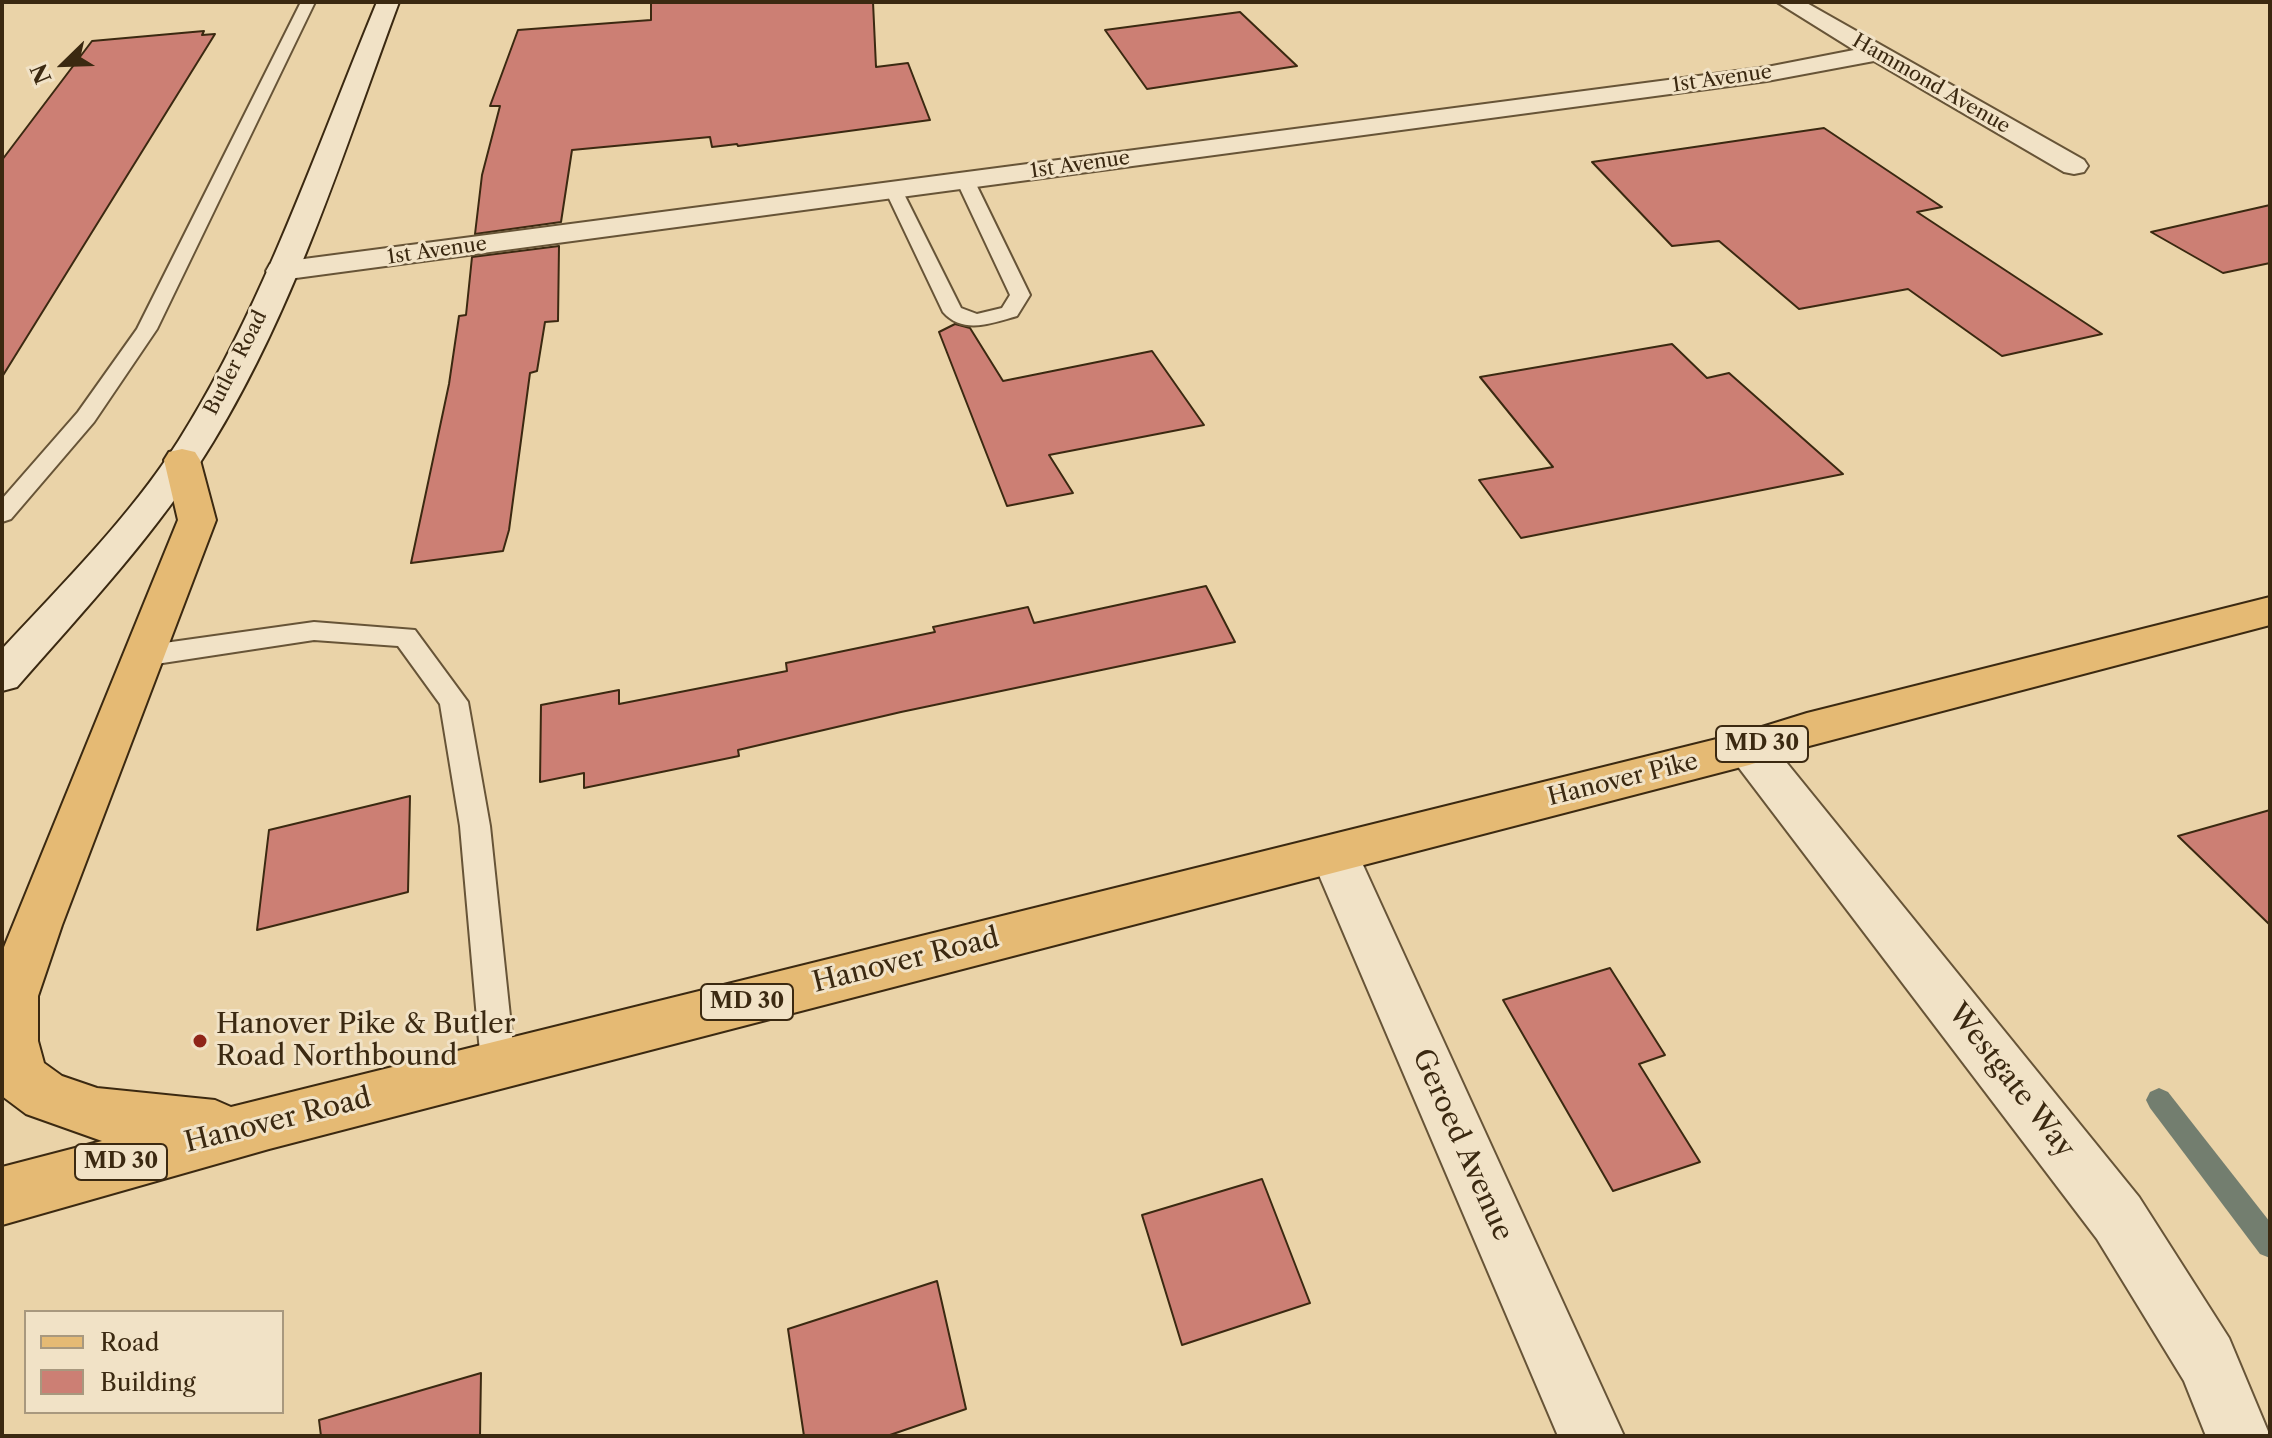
<!DOCTYPE html>
<html>
<head>
<meta charset="utf-8">
<style>
  body { margin:0 }
  #map { position:relative; width:2272px; height:1438px; overflow:hidden; background:#ead3a8; font-family:"Libre Caslon Text",serif }
  canvas { display:block }
  .frame { position:absolute; inset:0; border:4px solid #3b2911; pointer-events:none }
  .legend { position:absolute; left:24px; top:1310px; width:260px; height:104px; box-sizing:border-box; background:#f1e2c6; border:2px solid #a8987e; margin:0; padding:10px 14px; list-style:none; font-size:24px; color:#3b2911 }
  .legend li { display:flex; align-items:center; gap:16px; height:40px }
  .legend b { width:40px; border:2px solid #a8987e }
  .north { position:absolute; left:24px; top:24px; width:80px; height:80px; -webkit-text-stroke:6px #f1e2c6; paint-order:stroke; rotate:247deg; font-size:22px; font-weight:700; line-height:32px; text-align:center; color:#3b2911 }
  .north::after { content:''; display:block; margin:auto; width:28px; height:36px; background:#3b2911; clip-path:polygon(50% 0,100% 100%,50% 72%,0 100%) }
</style>
</head>
<body>
<div id="map">
<canvas width="2272" height="1438"></canvas>
<div class="frame"></div>
<ul class="legend">
<li><b style="height:10px;background:#e5ba74"></b>Road</li>
<li><b style="height:22px;background:#cc7f74"></b>Building</li>
</ul>
<div class="north">N</div>
</div>
<script>
const ctx = document.querySelector('canvas').getContext('2d');
ctx.lineJoin = 'round';
function fillPath(path, color) {
  ctx.fillStyle = color;
  ctx.fill(path, 'evenodd');
}
function trace(path, color, width, dash) {
  ctx.strokeStyle = color;
  ctx.lineWidth = width;
  ctx.lineCap = dash ? 'butt' : 'round';
  ctx.setLineDash(dash || []);
  ctx.stroke(path);
}
function drawText(font, color, halo, rows, align = 'center') {
  ctx.font = font + ' "Libre Caslon Text",serif';
  ctx.lineWidth = 6;
  ctx.setLineDash([]);
  ctx.textBaseline = 'middle';
  ctx.strokeStyle = halo;
  ctx.fillStyle = color;
  for (const [text, x, y, turn = 0] of rows) {
    ctx.save();
    ctx.translate(x, y);
    ctx.rotate((+turn || 0) * Math.PI / 180);
    ctx.textAlign = isNaN(turn) ? turn : align;
    if (halo) ctx.strokeText(text, 0, 0);
    ctx.fillText(text, 0, 0);
    ctx.restore();
  }
}
const stream = new Path2D(`
  M2159,1088l9,4 102,130v36l-10,-4 -110,-146 -4,-8 4,-8z`);
const building = new Path2D(`
  M651,2h222l3,65 32,-4 22,57 -192,26 -1,-2 -25,3 -2,-10 -138,13 -11,72 -86,12 7,-59 18,-69h-10l28,-76 133,-10z
  M1240,12l57,54 -150,23 -42,-59z
  M204,31l-2,4 13,-1 -213,343v-217l90,-119z
  M1824,128l118,79 -25,5 185,122 -100,22 -94,-67 -109,20 -80,-68 -47,5 -80,-84z
  M2270,205v58l-47,10 -72,-41z
  M559,246l-1,75 -13,1 -8,49 -7,2 -21,157 -6,21 -92,12 38,-179 10,-68 7,-1 6,-58z
  M955,324l15,4 33,53 149,-30 52,74 -155,30 24,38 -66,13 -68,-174z
  M1672,344l35,34 22,-5 114,101 -322,64 -42,-58 74,-13 -73,-90z
  M1206,586l29,56 -334,70 -163,38 1,6 -155,32v-15l-44,9 1,-77 78,-15v14l168,-33 -1,-8 149,-31 -2,-5 95,-20 6,16z
  M410,796l-2,96 -151,38 12,-100z
  M2270,810v115l-92,-89z
  M1610,968l55,87 -26,9 61,98 -87,29 -110,-191z
  M1262,1179l48,124 -128,42 -40,-130z
  M937,1281l29,128 -79,27h-83l-16,-107z
  M481,1373l-1,63h-159l-2,-16z`);
const service = new Path2D(`
  M301,2h14l-158,327 -63,93 -83,97 -9,3v-23l76,-87 59,-83z
  M965,175l9,5 56,115 -13,21c-25,7 -54,19 -74,-4l-58,-122 9,-5 6,1 61,122 16,6 25,-6 8,-13 -54,-115z
  M314,622l101,8 53,72 22,124 25,238 -5,11 -12,5 -12,-5 -5,-11 -21,-238 -20,-122 -42,-58 -84,-6 -171,26 -9,-3 -4,-7 4,-7 9,-3z`);
const minor = new Path2D(`
  M1777,2h28l279,158 4,6 -4,6 -10,2 -10,-2 -190,-111 -107,20 -1486,199 -11,-2 -4,-7 4,-7 11,-2 1486,-195 87,-17z
  M1749,731l16,5 374,461 90,141 41,98h-64l-22,-55 -87,-142 -364,-479 -6,-12 6,-12z
  M1334,835l17,5 7,14 266,582h-66l-248,-582 7,-14z`);
const secondary = new Path2D(`
  M377,2h22c-55,148 -103,304 -186,440 -54,89 -127,166 -196,245l-15,4v-42c62,-67 128,-132 177,-209 85,-135 137,-291 198,-438z`);
const primary = new Path2D(`
  M182,449l13,3 5,8 16,60 -154,405 -24,71v45l6,22 18,13 35,12 118,12 16,7 1518,-376 58,-18 463,-116v28l-461,121 -60,19 -1480,384 -267,76v-58l100,-26 -76,-27 -24,-18v-144l176,-432 -14,-60 5,-8z`);
const markers = [
  [200,1041,8,"#8f2418"]
];
const farStreetnames = [
  ["1st Avenue",1722,79,-8],
  ["Hammond Avenue",1931,84,30],
  ["1st Avenue",1080,165,-8],
  ["1st Avenue",437,251,-8],
  ["Butler Road",236,363,-63]
];
const shields = [
  [1762,744,92],
  [747,1002,92],
  [121,1162,92]
];
const shieldNames = [
  ["MD 30",1762,744],
  ["MD 30",747,1002],
  ["MD 30",121,1162]
];
const streetNames = [
  ["Hanover Pike",1623,780,-14]
];
const nearStreetnames = [
  ["Hanover Road",906,961,-14],
  ["Westgate Way",2011,1081,52],
  ["Hanover Road",278,1121,-14],
  ["Geroed Avenue",1462,1145,66]
];
const nearPoinames = [
  ["Hanover Pike & Butler",216,1025],
  ["Road Northbound",216,1057]
];
fillPath(stream, '#737e6f');
fillPath(building, '#cc7f74');
trace(building, '#3b2911', 2);
trace(service, '#675437', 4);
trace(minor, '#675437', 4);
trace(secondary, '#3b2911', 4);
trace(primary, '#3b2911', 4);
fillPath(service, '#f1e2c6');
fillPath(minor, '#f1e2c6');
fillPath(secondary, '#f1e2c6');
fillPath(primary, '#e5ba74');
for (const [x, y, r, color] of markers) {
  const dot = new Path2D();
  dot.arc(x, y, r, 0, 2 * Math.PI);
  ctx.fillStyle = color;
  ctx.fill(dot);
  trace(dot, '#f1e2c6', 3);
}
drawText('20px', '#3b2911', '#f1e2c6', farStreetnames);
for (const [x, y, w] of shields) {
  const box = new Path2D();
  box.roundRect(x - w / 2, y - 18, w, 36, 6);
  ctx.fillStyle = '#f1e2c6';
  ctx.fill(box);
  trace(box, '#3b2911', 2);
}
drawText('bold 22px', '#3b2911', null, shieldNames);
drawText('24px', '#3b2911', '#f1e2c6', streetNames);
drawText('28px', '#3b2911', '#f1e2c6', nearStreetnames);
drawText('28px', '#3b2911', '#f1e2c6', nearPoinames, 'left');
</script>
</body>
</html>
